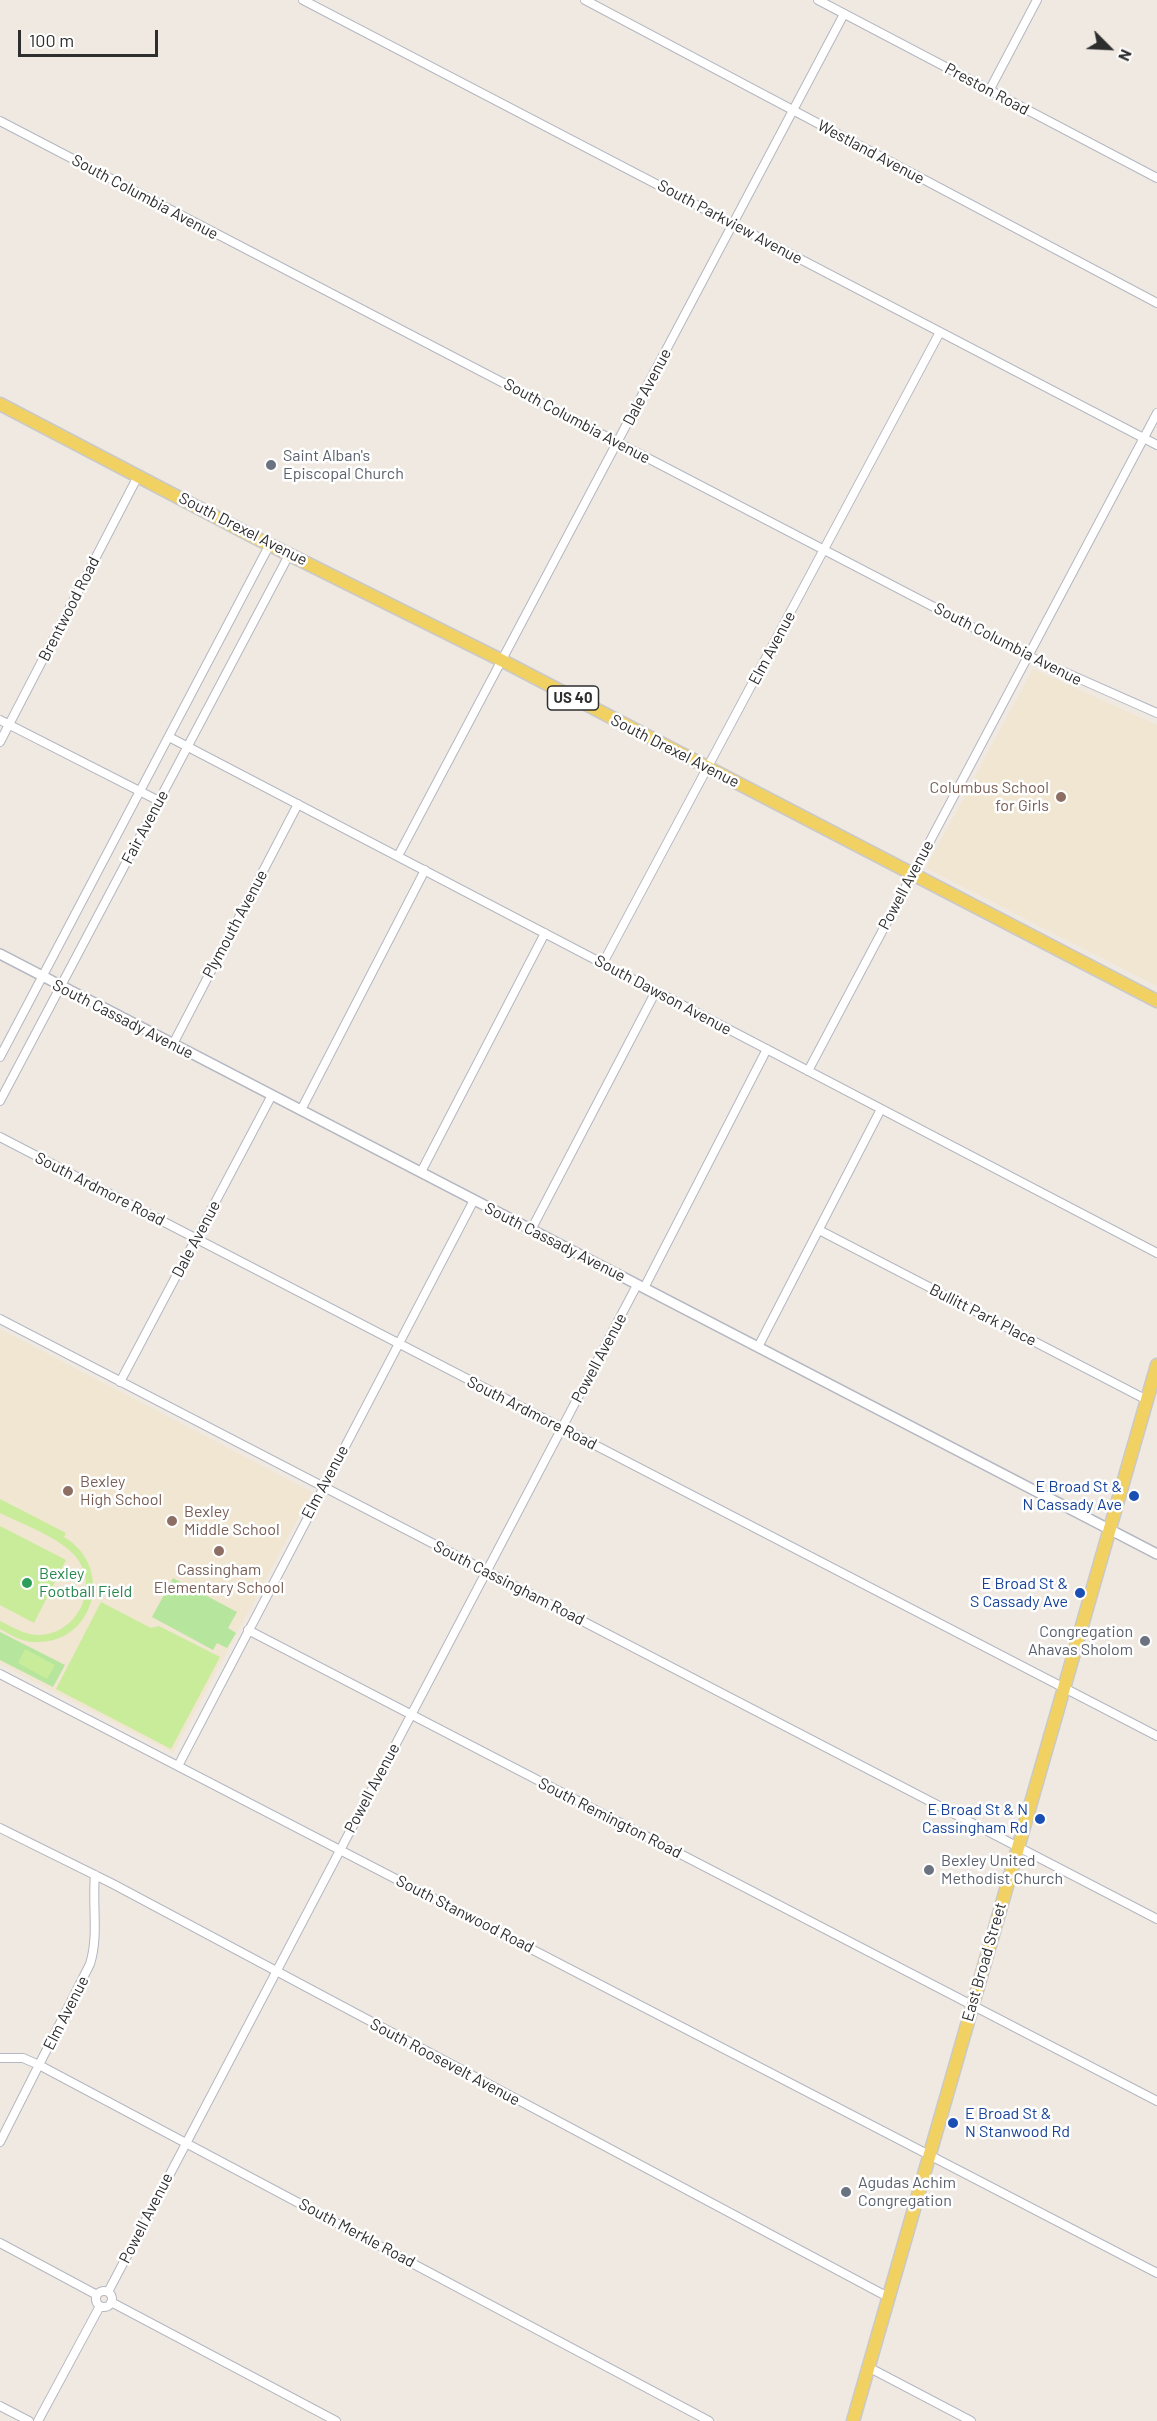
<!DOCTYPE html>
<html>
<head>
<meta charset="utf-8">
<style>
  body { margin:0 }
  #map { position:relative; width:1157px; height:2421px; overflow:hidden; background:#efe9e1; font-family:Barlow,sans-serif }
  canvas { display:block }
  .north { position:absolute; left:1079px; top:18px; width:60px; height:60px; -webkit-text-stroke:4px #fff; paint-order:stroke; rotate:114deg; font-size:16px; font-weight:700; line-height:24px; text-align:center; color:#2e2e2e }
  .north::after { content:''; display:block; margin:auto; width:21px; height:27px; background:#2e2e2e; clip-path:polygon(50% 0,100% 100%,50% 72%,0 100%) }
  .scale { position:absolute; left:18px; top:30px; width:140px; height:27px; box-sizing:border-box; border:3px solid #2e2e2e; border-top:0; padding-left:8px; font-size:18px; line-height:21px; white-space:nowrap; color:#2e2e2e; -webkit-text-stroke:4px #fff; paint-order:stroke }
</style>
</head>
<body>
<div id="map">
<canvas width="1157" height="2421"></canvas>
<div class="north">N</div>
<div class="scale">100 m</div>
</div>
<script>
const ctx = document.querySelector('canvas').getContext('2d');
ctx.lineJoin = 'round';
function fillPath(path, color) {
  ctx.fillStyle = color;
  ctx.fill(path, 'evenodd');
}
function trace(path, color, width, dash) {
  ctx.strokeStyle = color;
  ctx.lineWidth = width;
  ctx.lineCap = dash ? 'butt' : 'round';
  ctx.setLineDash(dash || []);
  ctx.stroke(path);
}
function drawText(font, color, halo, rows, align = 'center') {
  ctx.font = font + ' Barlow,sans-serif';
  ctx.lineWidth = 5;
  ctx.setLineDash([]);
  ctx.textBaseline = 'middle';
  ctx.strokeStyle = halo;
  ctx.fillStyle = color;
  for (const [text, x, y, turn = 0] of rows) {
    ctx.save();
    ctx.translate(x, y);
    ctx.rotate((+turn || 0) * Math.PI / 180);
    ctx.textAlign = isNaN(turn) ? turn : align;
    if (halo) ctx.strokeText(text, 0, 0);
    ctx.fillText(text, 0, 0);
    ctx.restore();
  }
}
const education = new Path2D(`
  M1033,669l124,56v261l-231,-118z
  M0,1329l312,163 -139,261 -173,-89z`);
const green = new Path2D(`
  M173,1578l64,34 -9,16 8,5 -9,15 -10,-5 -4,7 -61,-33z
  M0,1632l65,33 -12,22 -53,-27z`);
const pitch = new Path2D(`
  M0,1499l66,34 -2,4c51,30 31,108 -30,105 -12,0 -23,-7 -34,-13v-8c12,6 25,14 39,14 39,-1 61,-48 37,-78 -15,-19 -54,-33 -76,-44z
  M0,1526l66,34 -32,63 -34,-18z
  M101,1602l50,26 8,-2 61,31 -49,92 -115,-60z
  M25,1649l30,16 -8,14 -29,-16z`);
const minor = new Path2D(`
  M303,0l854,445
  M585,0l572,303
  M818,0l339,178
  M989,91l48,-91
  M0,121l1028,535 129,57
  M0,720l159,81
  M169,737l988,516
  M0,742l138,-266
  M398,856l446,-842
  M603,963l337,-631
  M173,1044l125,-240
  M0,1057l270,-513
  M808,1071l349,-658
  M0,1101l290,-548
  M301,1110l124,-240
  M0,1137l1157,599
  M421,1172l124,-239
  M531,1230l125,-239
  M819,1230l328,170
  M644,1288l123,-239
  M0,1319l1157,600
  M758,1347l123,-238
  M120,1382l152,-287
  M248,1630l909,471
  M0,1674l1157,599
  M178,1766l296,-566
  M0,1828l113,56 775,413
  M0,2058h23l16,7 670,356
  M0,2142l90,-178c9,-29 2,-59 5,-89
  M0,2243l97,52
  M96 2299a8 8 0 1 1 16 0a8 8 0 1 1-16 0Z
  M108,2292l529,-1007
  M111,2302l225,119
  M868,2367l103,54
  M0,2406l29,15
  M38,2421l62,-115`);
const tertiary = new Path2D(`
  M0,954l1157,600`);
const primary = new Path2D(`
  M0,404l254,133 247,123 656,341
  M853,2421l304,-1056`);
const markers = [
  [271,465,6,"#6b7280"],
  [1061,797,6,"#8d6e63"],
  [68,1491,6,"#8d6e63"],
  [1134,1496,6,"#1a4fb4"],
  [172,1521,6,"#8d6e63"],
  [219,1551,6,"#8d6e63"],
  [27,1583,6,"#2e9e5b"],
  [1080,1593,6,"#1a4fb4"],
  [1145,1641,6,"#6b7280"],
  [1040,1819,6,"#1a4fb4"],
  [929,1870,6,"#6b7280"],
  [953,2123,6,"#1a4fb4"],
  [846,2192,6,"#6b7280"]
];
const shields = [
  [573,698,51]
];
const shieldNames = [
  ["US 40",573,698]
];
const streetNames = [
  ["Preston Road",987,89,28],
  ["Westland Avenue",871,152,28],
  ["South Columbia Avenue",145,197,28],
  ["South Parkview Avenue",730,222,28],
  ["Dale Avenue",647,387,-62],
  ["South Columbia Avenue",577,421,28],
  ["South Drexel Avenue",243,529,27],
  ["Brentwood Road",69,609,-63],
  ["South Columbia Avenue",1008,644,27],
  ["Elm Avenue",772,648,-62],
  ["South Drexel Avenue",675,751,27],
  ["Fair Avenue",145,827,-62],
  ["Powell Avenue",906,885,-62],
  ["Plymouth Avenue",235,924,-62],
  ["South Dawson Avenue",663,995,28],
  ["South Cassady Avenue",123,1019,27],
  ["South Ardmore Road",100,1189,27],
  ["Dale Avenue",196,1239,-62],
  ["South Cassady Avenue",555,1242,27],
  ["Bullitt Park Place",983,1315,27],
  ["Powell Avenue",599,1358,-62],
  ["South Ardmore Road",532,1413,27],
  ["Elm Avenue",325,1482,-62],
  ["South Cassingham Road",509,1583,27],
  ["Powell Avenue",372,1788,-62],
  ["South Remington Road",610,1818,27],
  ["South Stanwood Road",465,1914,27],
  ["East Broad Street",984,1962,-74],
  ["Elm Avenue",66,2013,-63],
  ["South Roosevelt Avenue",445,2062,28],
  ["Powell Avenue",146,2218,-63],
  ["South Merkle Road",357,2233,28]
];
const worshipNames = [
  ["Saint Alban's",283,456],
  ["Episcopal Church",283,474],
  ["Congregation",1133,1632,"right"],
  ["Ahavas Sholom",1133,1650,"right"],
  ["Bexley United",941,1861],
  ["Methodist Church",941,1879],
  ["Agudas Achim",858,2183],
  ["Congregation",858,2201]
];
const educationNames = [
  ["Columbus School",1049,788,"right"],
  ["for Girls",1049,806,"right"],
  ["Bexley",80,1482],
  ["High School",80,1500],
  ["Bexley",184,1512],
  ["Middle School",184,1530],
  ["Cassingham",219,1570,"center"],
  ["Elementary School",219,1588,"center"]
];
const transitNames = [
  ["E Broad St &",1122,1487],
  ["N Cassady Ave",1122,1505],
  ["E Broad St &",1068,1584],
  ["S Cassady Ave",1068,1602],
  ["E Broad St & N",1028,1810],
  ["Cassingham Rd",1028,1828],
  ["E Broad St &",965,2114,"left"],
  ["N Stanwood Rd",965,2132,"left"]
];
const leisureNames = [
  ["Bexley",39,1574],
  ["Football Field",39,1592]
];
fillPath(education, '#f0e6d1');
fillPath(green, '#b6e59e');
fillPath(pitch, '#c9ec9a');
trace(minor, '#b4b7c1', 10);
trace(tertiary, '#b4b7c1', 12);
trace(primary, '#c9c9c9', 15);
trace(minor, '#fff', 8);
trace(tertiary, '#fff', 9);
trace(primary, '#f2d163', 12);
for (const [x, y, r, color] of markers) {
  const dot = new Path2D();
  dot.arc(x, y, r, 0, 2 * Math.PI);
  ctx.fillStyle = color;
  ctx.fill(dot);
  trace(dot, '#fff', 2);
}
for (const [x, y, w] of shields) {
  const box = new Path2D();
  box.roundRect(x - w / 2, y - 12, w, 24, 4.5);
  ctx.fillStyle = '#fff';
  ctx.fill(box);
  trace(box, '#2e2e2e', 1.5);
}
drawText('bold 15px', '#2e2e2e', null, shieldNames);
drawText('16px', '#2e2e2e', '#fff', streetNames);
drawText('16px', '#5b616d', '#fff', worshipNames, 'left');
drawText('16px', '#785e54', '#fff', educationNames, 'left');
drawText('16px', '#164399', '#fff', transitNames, 'right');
drawText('16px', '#27864d', '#fff', leisureNames, 'left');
</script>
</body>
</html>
